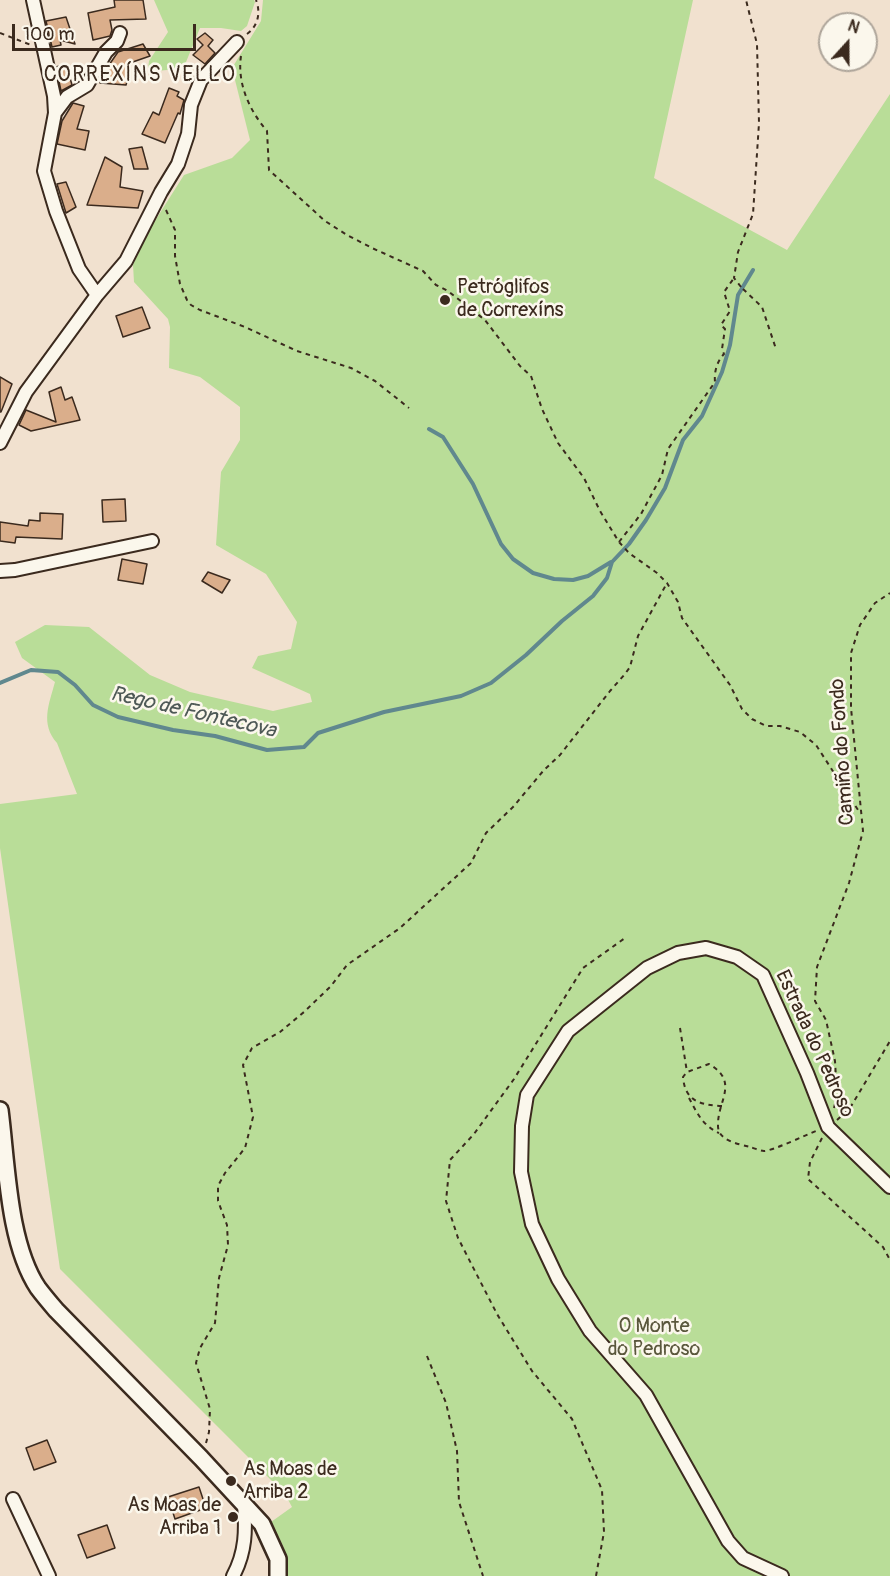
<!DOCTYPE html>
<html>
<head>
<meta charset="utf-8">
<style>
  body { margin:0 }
  #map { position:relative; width:890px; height:1576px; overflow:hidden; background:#f1e1cf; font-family:Pangolin,sans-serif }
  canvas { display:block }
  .north { position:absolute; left:818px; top:12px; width:60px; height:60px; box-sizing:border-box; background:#fbf7ec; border:2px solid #aea59a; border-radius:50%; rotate:21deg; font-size:16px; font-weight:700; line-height:24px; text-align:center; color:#3b2a1e }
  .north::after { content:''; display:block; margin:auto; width:21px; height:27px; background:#3b2a1e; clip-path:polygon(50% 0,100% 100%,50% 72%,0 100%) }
  .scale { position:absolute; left:12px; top:24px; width:184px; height:27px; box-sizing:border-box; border:3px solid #3b2a1e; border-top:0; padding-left:8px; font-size:18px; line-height:21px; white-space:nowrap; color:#3b2a1e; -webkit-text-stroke:4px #fbf7ec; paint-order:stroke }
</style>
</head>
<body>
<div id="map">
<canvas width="890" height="1576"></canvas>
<div class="north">N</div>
<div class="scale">100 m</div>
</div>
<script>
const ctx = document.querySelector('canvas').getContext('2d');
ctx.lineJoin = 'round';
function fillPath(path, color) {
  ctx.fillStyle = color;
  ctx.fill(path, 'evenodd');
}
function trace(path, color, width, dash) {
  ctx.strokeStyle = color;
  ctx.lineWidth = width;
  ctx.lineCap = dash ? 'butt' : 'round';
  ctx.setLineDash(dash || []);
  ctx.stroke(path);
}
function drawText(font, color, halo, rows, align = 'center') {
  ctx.font = font + ' Pangolin,sans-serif';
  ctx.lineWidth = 5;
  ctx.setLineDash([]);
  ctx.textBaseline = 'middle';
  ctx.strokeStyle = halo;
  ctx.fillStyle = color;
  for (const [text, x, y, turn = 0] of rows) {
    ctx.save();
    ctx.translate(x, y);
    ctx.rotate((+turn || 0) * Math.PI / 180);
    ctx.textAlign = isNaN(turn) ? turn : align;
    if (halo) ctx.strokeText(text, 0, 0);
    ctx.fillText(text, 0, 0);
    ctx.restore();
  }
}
const green = new Path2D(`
  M154,0h100l1,2 -8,24 -6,5 -20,-3h-21l-14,34 -8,9c-11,-4 -18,3 -30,-2l1,-8 19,-29z
  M263,0h430l-39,178 133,72 103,-156v1482h-603l-3,-28 -13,-26 21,-15 -7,-13 -225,-225 -60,-421v-44l77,-10 -20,-51c-17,-19 -8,-39 -2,-61l-33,-24 -7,-16 30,-17 44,2 61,48 40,17 83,19 39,-9 -2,-8 -58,-26 6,-12 33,-7 6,-27 -31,-48 -50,-29 5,-73 19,-32v-33l-40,-30 -31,-9 1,-41 -2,-8 -34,-37 -1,-17 13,-30 38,-60 48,-17 18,-18 -18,-72 29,-47z`);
const stream = new Path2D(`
  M429,429l14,8 30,47 28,60 12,15 20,14 21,6 19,1 15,-4 23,-14
  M0,683l31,-13 27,2 17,13 18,20 25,12 55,13 42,6 52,14 37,-3 14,-14 66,-21 77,-16 30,-13 35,-28 36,-34 31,-25 14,-18 5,-16 17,-18 17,-24 19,-32 18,-48 19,-24 20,-44 8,-27 8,-50 15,-25`);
const building = new Path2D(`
  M114,0h29l3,19 -36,1 2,10 -2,6 -17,4 -5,-27 27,-6z
  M66,17l9,27 -15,-4 1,5 -9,2 -6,-26z
  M205,33l8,7 -5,6 7,7 -10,11 -12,-9 10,-10 -6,-6z
  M143,44l7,12 -23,8 2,11 -3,10 -26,-2 2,-8 16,-23z
  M66,64l6,21 -11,6 -5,-24z
  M169,88l10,4 -2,4 7,4 -4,14 -2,-1 -13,30 -23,-9 11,-22 6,3z
  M73,103l11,3 -7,23 12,2 -4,19 -28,-6 5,-23z
  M142,147l6,22h-14l-5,-20z
  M105,157l17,10 -2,20 23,4 -5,17 -51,-3z
  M66,182l10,25 -10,6 -9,-29z
  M142,307l8,21 -27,9 -7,-21z
  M0,377l12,7 -11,28h-1z
  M61,387l4,13 7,-3 8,23 -49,11 -12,-6 7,-15 30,12 -7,-30z
  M125,499l1,22 -23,1 -1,-22z
  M40,513l23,1 -1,25 -46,-2 -1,6 -15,-2v-19l28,4 1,-6 11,1z
  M122,559l25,5 -4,20 -25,-4z
  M208,572l22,8 -8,13 -20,-12z
  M47,1440l9,22 -22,8 -8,-22z
  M199,1487l7,21 -31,11 -7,-22z
  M107,1525l8,23 -28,10 -9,-23z`);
const path = new Path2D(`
  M0,33l31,12
  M247,34c11,-8 14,-21 9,-34
  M241,56c-4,27 8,54 26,75l2,39 56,51 22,14 25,13 51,23 13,14 12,6 37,29 35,46 11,10 11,33 16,34 26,35 16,33 19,31 10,11 28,20 10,10 11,19 4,16 48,67 12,24 10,10 14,7h14l20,6 16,13 44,68
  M166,210l9,20v26l5,28 7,16 4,5 9,5 45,17 52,24 54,17 24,13 34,27
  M741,287l-7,-9 4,-26 15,-38 6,-91 -2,-79 -11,-44
  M743,289l19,18 14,42
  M619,542l22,-28 21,-39 6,-26 47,-67c-1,-10 2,-21 9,-28l-2,-5 3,-20 -4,-4 9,-14 -6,-19 10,-14
  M680,1028l7,44
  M689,1098c8,15 14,28 30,35
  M722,1106c-22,-1 -37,-5 -39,-29l4,-5 22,-8c31,18 8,37 9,62 0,15 21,18 32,21 4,1 10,4 14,4 8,0 42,-16 52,-20
  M834,1108l3,-13 -2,-34 -9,-41 -11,-19 2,-34 32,-84 14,-52 -12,-123v-55l9,-28 15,-22 15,-10
  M837,1120l13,-12 40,-67
  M822,1138l-12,24 -2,17 75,68 7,13
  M427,1356l19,47 11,48 2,51 24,74
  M206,1443l3,-11 1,-23 -14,-46 4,-15 15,-25 4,-45 9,-33 -1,-20 -9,-24v-15l7,-13 20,-25 8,-31 -10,-52 9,-17 28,-16 24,-20 27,-26 16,-21 53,-37 71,-65 15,-30 27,-26 31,-37 16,-15 50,-64 15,-17 5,-7 8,-31 29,-53
  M596,1576l8,-44 -2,-42 -30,-71 -40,-48 -35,-57 -39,-76 -12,-37 4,-41 24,-26 40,-55 69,-111 42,-30`);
const minor = new Path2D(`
  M33,0l21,96 1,17 -11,58 12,40 23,58 18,26
  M55,113l12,-16 20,-12 19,-33 11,-11 3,-8
  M0,443l26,-51 71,-97 29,-34 35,-69 17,-28 10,-30 3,-29 10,-25 36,-38
  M0,571l15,-1 137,-29
  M13,1499l36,77
  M233,1576c13,-24 13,-46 11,-73
  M782,1576l-39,-18 -15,-17 -82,-146 -56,-64 -32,-52 -26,-55 -11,-52 1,-46 5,-31 41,-64 79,-63 31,-15 28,-5 31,9 26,18 44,98 21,54 62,60`);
const tertiary = new Path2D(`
  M0,1110c7,54 8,133 38,178 6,8 12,15 18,22l145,148 61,66 16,35v17`);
const markers = [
  [445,300,6,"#3b2a1e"],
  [231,1481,6,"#3b2a1e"],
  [233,1517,6,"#3b2a1e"]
];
const poiNames = [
  ["Petróglifos",457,288],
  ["de Correxíns",457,311],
  ["As Moas de",243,1470],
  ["Arriba 2",243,1493],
  ["As Moas de",221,1506,"right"],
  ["Arriba 1",221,1529,"right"]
];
const streetNames = [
  ["Camiño do Fondo",843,752,-94],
  ["Estrada do Pedroso",814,1044,65]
];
const parkNames = [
  ["O Monte",654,1327],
  ["do Pedroso",654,1350]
];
const neighbourhoodNames = [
  ["CORREXÍNS VELLO",140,76]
];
const waterNames = [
  ["Rego de Fontecova",193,713,13]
];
fillPath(green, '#b9dd98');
trace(stream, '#60888e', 4);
fillPath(building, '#daae8b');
trace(building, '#3b2a1e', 1.5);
trace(minor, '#3b2a1e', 16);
trace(tertiary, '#3b2a1e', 20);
trace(path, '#3b2a1e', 2, [4.5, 4.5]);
trace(minor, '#fbf7ec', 12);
trace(tertiary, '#fbf7ec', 15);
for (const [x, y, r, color] of markers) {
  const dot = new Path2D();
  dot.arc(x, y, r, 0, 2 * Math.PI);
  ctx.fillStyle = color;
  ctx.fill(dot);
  trace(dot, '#fbf7ec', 2);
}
drawText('20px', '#3b2a1e', '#fbf7ec', poiNames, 'left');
drawText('20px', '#3b2a1e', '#fbf7ec', streetNames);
drawText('20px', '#5a573c', '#fbf7ec', parkNames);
ctx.letterSpacing = '1.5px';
drawText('21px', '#3b2a1e', '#fbf7ec', neighbourhoodNames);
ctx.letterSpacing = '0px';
drawText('italic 21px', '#4e5956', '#fbf7ec', waterNames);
</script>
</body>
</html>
